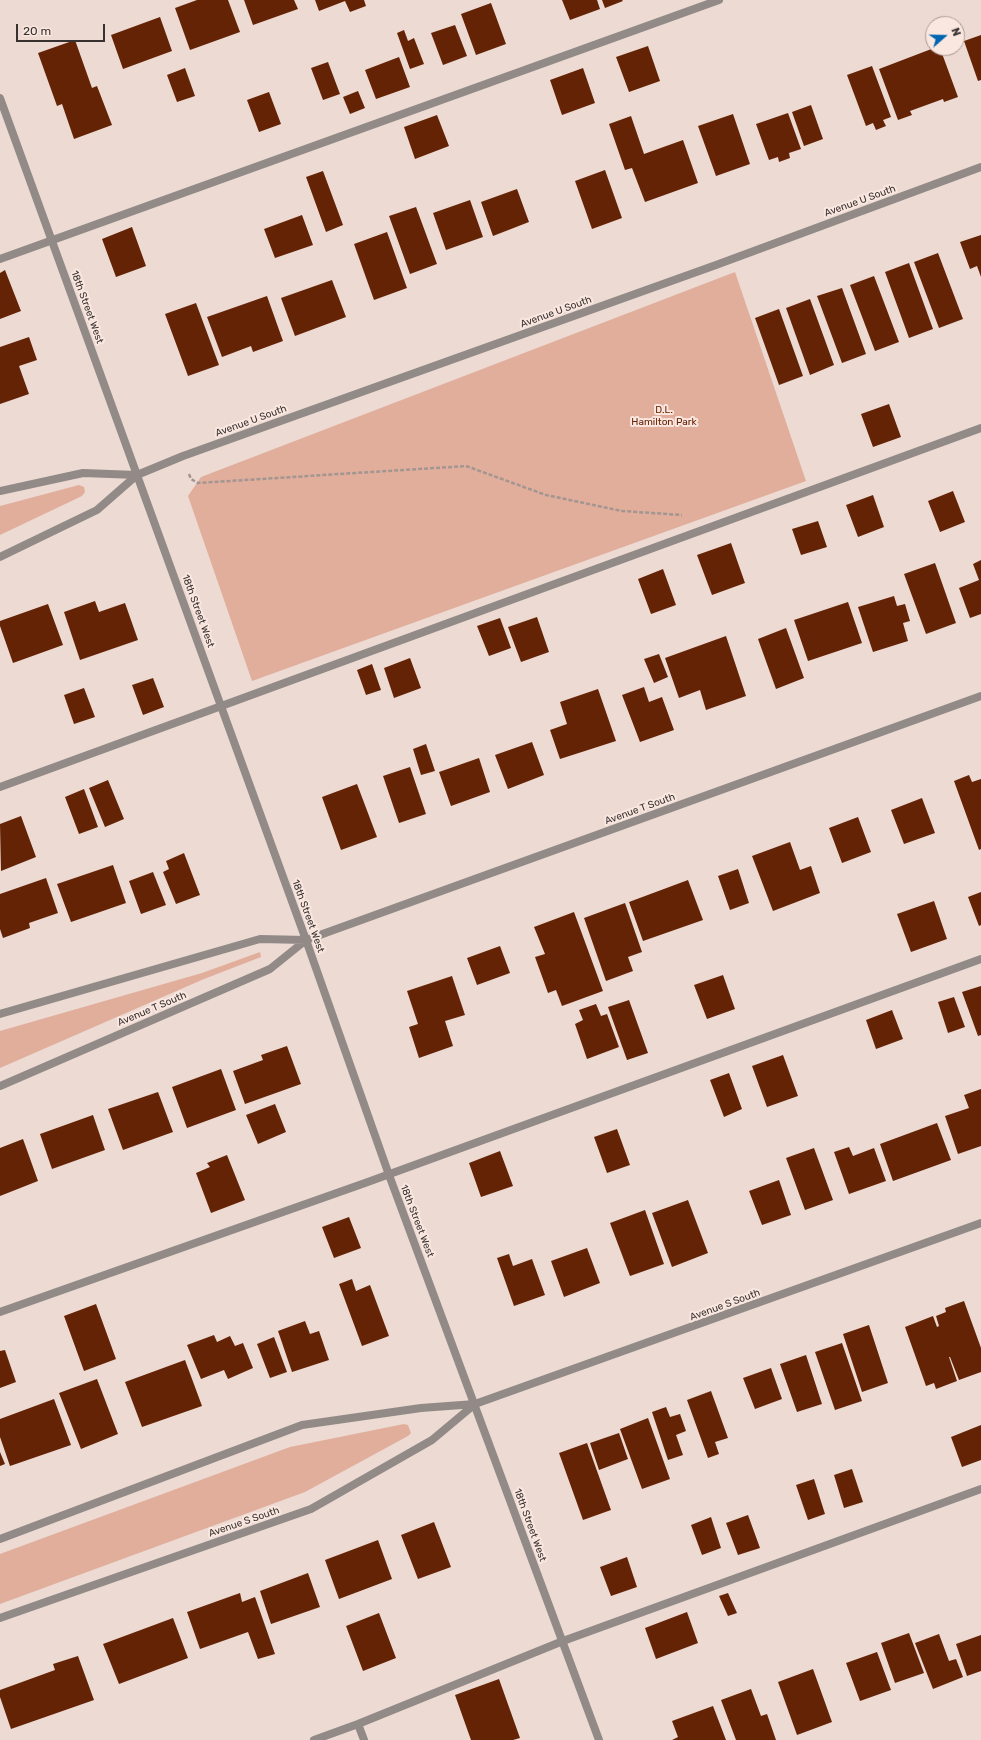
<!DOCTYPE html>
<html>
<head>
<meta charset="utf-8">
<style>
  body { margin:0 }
  #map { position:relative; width:981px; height:1740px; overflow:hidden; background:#ecdad3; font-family:Rubik,sans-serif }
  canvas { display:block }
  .north { position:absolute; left:925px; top:16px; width:40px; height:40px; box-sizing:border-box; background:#f9e7e0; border:1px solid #ac9e99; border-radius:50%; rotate:70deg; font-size:11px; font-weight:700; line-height:16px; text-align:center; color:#38312f }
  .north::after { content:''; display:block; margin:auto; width:14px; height:18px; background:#0065b1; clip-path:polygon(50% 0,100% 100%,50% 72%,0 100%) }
  .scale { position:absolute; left:16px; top:24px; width:89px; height:18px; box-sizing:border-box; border:2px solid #38312f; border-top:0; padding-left:5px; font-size:12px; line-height:14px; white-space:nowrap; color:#38312f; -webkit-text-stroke:3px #f9e7e0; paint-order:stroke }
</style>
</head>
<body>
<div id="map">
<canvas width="981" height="1740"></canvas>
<div class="north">N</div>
<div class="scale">20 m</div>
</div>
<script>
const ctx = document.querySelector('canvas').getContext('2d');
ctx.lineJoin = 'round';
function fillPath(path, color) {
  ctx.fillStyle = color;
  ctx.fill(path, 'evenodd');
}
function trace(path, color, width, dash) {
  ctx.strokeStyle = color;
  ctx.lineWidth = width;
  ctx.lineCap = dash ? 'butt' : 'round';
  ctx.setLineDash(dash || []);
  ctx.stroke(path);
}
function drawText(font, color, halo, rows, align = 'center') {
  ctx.font = font + ' Rubik,sans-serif';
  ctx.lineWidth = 4;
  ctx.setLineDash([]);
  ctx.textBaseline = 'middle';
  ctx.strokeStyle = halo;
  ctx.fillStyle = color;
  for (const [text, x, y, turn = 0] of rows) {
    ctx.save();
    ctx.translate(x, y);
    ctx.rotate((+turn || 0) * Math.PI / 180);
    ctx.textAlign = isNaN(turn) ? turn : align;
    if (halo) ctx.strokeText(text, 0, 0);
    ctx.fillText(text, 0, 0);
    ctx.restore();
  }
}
const green = new Path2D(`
  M735,272l71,209 -554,200 -64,-185 13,-19z
  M79,485l5,2 1,5 -3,4 -82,39v-29z
  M260,952l1,5 -57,22 -204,89v-37l202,-58z
  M404,1424l4,1 3,8 -3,3 -103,56 -305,112v-50l290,-107z`);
const building = new Path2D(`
  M197,0h31l12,32 -50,18 -15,-42z
  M244,0h50l4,9 -45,16z
  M315,0h49l2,6 -16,6 -5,-11 -26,10z
  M562,0h35l3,9 -30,11z
  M602,0h20l1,1 -18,7z
  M491,3l15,41 -30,11 -15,-41z
  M160,17l12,34 -49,18 -12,-34z
  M455,25l12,31 -24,9 -12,-32z
  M404,30l4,11 6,-3 10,26 -14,5 -13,-36z
  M981,35v45l-3,1 -14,-40z
  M75,40l17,48 5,-2 15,39 -38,14 -12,-35 -5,2 -19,-53z
  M648,46l12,35 -31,11 -13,-35z
  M934,48h6l18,49 -14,5 -1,-3 -33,12 2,4 -14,5 -19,-51z
  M399,57l11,30 -34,12 -11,-29z
  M328,62l12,32 -17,6 -12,-32z
  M872,66l19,51 -8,3 3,6 -10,4 -3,-7 -7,3 -19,-51z
  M185,68l10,28 -18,6 -10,-27z
  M583,68l12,35 -33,12 -12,-35z
  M358,91l7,17 -15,6 -7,-17z
  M269,92l12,32 -22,8 -12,-32z
  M811,105l12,34 -19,7 -12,-34z
  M788,113l13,36 -12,4 1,5 -11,4 -1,-5 -9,3 -13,-36z
  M733,114l17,50 -34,12 -18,-50z
  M437,115l12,31 -34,13 -11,-32z
  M631,116l13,38 39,-14 15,43 -53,19 -13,-34 -7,2 -16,-46z
  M605,170l17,48 -30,11 -17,-48z
  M323,171l20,54 -17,7 -20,-55z
  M517,189l12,33 -36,14 -12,-34z
  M470,200l13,37 -37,13 -13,-37z
  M416,207l21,57 -27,10 -21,-58z
  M302,215l11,30 -38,13 -11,-29z
  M132,227l14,39 -30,11 -14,-38z
  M387,232l20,56 -33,12 -20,-56z
  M981,235v42l-4,-11 -7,3 -10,-27z
  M938,253l25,66 -24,9 -25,-66z
  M909,263l24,66 -24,9 -24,-66z
  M5,270l16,41 -21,8v-46z
  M874,276l25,66 -24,9 -25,-66z
  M332,280l14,37 -51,19 -14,-38z
  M842,288l24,66 -24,9 -25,-67z
  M267,296l16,45 -30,11 -2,-6 -29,11 -15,-40z
  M810,299l24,66 -24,10 -24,-67z
  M196,303l23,62 -31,11 -23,-62z
  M779,309l24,67 -24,9 -24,-67z
  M29,337l8,23 -18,6 10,28 -29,10v-57z
  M889,404l12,33 -28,10 -12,-33z
  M953,491l12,31 -25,10 -12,-31z
  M873,495l11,32 -26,10 -12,-32z
  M818,521l9,26 -26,8 -9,-26z
  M731,543l14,40 -33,12 -15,-40z
  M981,560v54l-11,4 -11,-30 20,-8 -6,-16z
  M935,563l21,60 -30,11 -22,-60z
  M663,569l13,36 -25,9 -13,-35z
  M894,596l3,10 8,-2 5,17 -7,2 5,18 -35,11 -15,-45z
  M95,601l4,11 26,-9 13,37 -58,20 -16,-48z
  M848,602l14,41 -54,18 -14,-41z
  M48,604l15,41 -50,18 -13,-37v-5z
  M537,617l12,35 -28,10 -13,-35z
  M500,618l11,30 -22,8 -12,-30z
  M786,628l18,50 -28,11 -18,-50z
  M726,636l20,60 -40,14 -6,-20 -21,8 -14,-40z
  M659,654l9,23 -14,6 -10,-24z
  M410,658l11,30 -27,10 -10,-30z
  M372,664l9,26 -15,5 -9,-25z
  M153,678l11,29 -21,8 -11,-30z
  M644,687l5,15 13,-5 12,33 -34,12 -18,-47z
  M84,688l11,29 -21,7 -10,-29z
  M598,689l18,52 -56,18 -10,-29 17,-6 -7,-22z
  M532,742l12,33 -36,14 -13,-34z
  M426,744l9,27 -14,4 -8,-26z
  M479,758l11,34 -39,14 -12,-34z
  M410,767l16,47 -27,9 -16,-47z
  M969,775l3,7 9,-3v70l-2,1 -25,-69z
  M108,780l16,39 -19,8 -16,-39z
  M357,784l20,53 -36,13 -19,-53z
  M84,789l14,38 -19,7 -14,-37z
  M922,798l13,35 -31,11 -13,-34z
  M21,816l15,41 -35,14 -1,-47z
  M858,817l13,35 -29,11 -13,-35z
  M790,842l10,28 11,-4 9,27 -47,18 -21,-55z
  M184,853l16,42 -24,9 -13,-32 6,-3 -3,-8z
  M113,865l13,38 -55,19 -14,-38z
  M738,869l11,34 -19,7 -12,-34z
  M153,872l13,33 -25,9 -12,-33z
  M46,878l12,35 -29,10 1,5 -27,10 -3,-9v-35z
  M688,880l15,40 -60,21 -14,-39z
  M981,892v33l-2,1 -11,-29z
  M934,901l13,38 -36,13 -14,-38z
  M625,903l17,49 -14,5 5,14 -27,10 -22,-63z
  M574,912l29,79 -41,15 -6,-16 -8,3 -13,-36 10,-3 -11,-27z
  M500,946l10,27 -33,12 -10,-27z
  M723,975l12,34 -28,10 -13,-34z
  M452,976l13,39 -20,6 8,25 -34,12 -10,-31 9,-3 -11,-33z
  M981,986v49l-3,1 -16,-44z
  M954,997l11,30 -17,6 -10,-31z
  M629,1000l19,53 -21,7 -19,-53z
  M596,1004l5,12 6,-2 12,33 -32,12 -12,-35 8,-4 -4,-10z
  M892,1010l11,29 -27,10 -10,-29z
  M287,1046l14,38 -56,20 -12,-33 30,-11 -2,-5z
  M783,1055l15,41 -31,11 -15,-41z
  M221,1069l15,41 -49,18 -15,-41z
  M729,1073l13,36 -18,8 -14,-37z
  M981,1089v57l-23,8 -13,-38 24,-8 -5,-13z
  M158,1092l15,40 -50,18 -15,-41z
  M275,1104l11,28 -28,12 -12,-29z
  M93,1115l12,35 -53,19 -12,-35z
  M937,1123l14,37 -58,21 -13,-37z
  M617,1129l13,36 -23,8 -13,-36z
  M23,1139l15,42 -38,15v-48z
  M849,1147l4,9 21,-8 12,33 -37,13 -15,-42z
  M814,1148l19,52 -28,10 -19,-52z
  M500,1151l13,35 -32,11 -12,-34z
  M227,1155l18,45 -34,13 -15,-40 14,-6 -3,-4z
  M779,1180l12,35 -29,10 -13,-34z
  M688,1200l20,53 -36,14 -20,-54z
  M645,1210l19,54 -34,12 -20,-53z
  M349,1217l12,31 -27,10 -12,-31z
  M587,1248l13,35 -36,14 -13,-36z
  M509,1254l4,12 19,-7 13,36 -31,11 -17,-48z
  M352,1279l4,12 14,-6 19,51 -27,10 -23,-62z
  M964,1301l17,47v24l-22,8 -9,-23h-1l8,24 -21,8 -2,-6 -8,3 -21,-59 28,-11 4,11 2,-1 -3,-10 10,-4 -1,-4z
  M96,1304l20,55 -32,12 -20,-55z
  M305,1321l5,13 9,-3 10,29 -37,12 -14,-41z
  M869,1325l19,58 -26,9 -19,-58z
  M214,1335l3,7 13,-6 5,10 8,-3 10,25 -25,11 -4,-9 -23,9 -14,-34z
  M274,1337l13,35 -17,6 -13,-34z
  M842,1343l20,58 -27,9 -20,-58z
  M5,1350l11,32 -16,6v-37z
  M806,1355l16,49 -25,8 -17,-48z
  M185,1360l17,46 -60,21 -17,-45z
  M771,1368l11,31 -27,10 -12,-31z
  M97,1379l21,55 -37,15 -22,-56z
  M711,1391l17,47 -13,4 4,12 -11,4 -21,-58z
  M54,1399l17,46 -61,21 -10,-29v-18z
  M666,1407l4,10 10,-3 6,17 -10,4 7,20 -15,5 -16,-48z
  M648,1418l22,61 -28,10 -22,-60z
  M981,1425v35l-19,7 -11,-30z
  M619,1433l9,26 -29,11 -9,-27z
  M587,1443l24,67 -28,10 -24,-67z
  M0,1452l5,12 -5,2z
  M852,1469l11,33 -19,6 -10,-33z
  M814,1479l11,35 -17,6 -12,-35z
  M748,1515l12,33 -22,7 -12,-32z
  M711,1517l10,31 -19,7 -11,-30z
  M434,1522l17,45 -33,12 -17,-44z
  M378,1540l14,39 -53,20 -14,-39z
  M627,1557l10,30 -26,9 -11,-29z
  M308,1573l12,34 -49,17 -11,-33z
  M240,1593l2,9 13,-5 20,57 -17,5 -10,-27 -48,17 -13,-37z
  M728,1593l9,20 -9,3 -9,-20z
  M687,1612l11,31 -42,16 -11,-31z
  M379,1613l17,45 -33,13 -17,-45z
  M173,1618l15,40 -69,26 -16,-40z
  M909,1633l15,40 -29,10 -14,-40z
  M939,1634l10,27 7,-2 7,18 -30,12 -18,-46z
  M981,1635v36l-14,5 -11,-32z
  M877,1652l14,38 -31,11 -14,-38z
  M78,1656l16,44 -83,29 -11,-32v-7l55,-20 -2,-6z
  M813,1669l19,53 -35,13 -19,-53z
  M499,1679l21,59 -7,2h-42l-16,-45z
  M751,1689l10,27 6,-2 9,26h-40l-15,-40z
  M713,1706l13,34h-54l6,-3 -6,-16z`);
const path = new Path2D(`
  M189,474l2,5 7,4 268,-17 80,29 76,16 60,4`);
const service = new Path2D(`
  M0,259l719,-259
  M0,787l981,-359
  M0,1312l365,-129 616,-224
  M358,1724l6,16
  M314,1740l44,-16 205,-83 418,-152`);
const minor = new Path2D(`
  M0,98l306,842 83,235 210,565
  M0,491l83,-18 54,2
  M0,557l97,-47 40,-35 46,-19 533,-191 265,-98
  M0,1014l260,-75 46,1
  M0,1086l270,-117 36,-29 675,-244
  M0,1539l302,-114 119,-17 54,-4 506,-181
  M0,1618l311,-109 121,-69 43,-36`);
const streetNames = [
  ["Avenue U South",860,201,-20],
  ["18th Street West",87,307,70],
  ["Avenue U South",556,312,-20],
  ["Avenue U South",251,421,-20],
  ["18th Street West",198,611,70],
  ["Avenue T South",640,809,-20],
  ["18th Street West",308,916,70],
  ["Avenue T South",152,1009,-23],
  ["18th Street West",417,1221,69],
  ["Avenue S South",725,1305,-20],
  ["Avenue S South",244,1522,-19],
  ["18th Street West",530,1525,70]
];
const parkNames = [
  ["D.L.",664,410],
  ["Hamilton Park",664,422]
];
fillPath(green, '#e1ae9c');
fillPath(building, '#652306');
trace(path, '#a39691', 2.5, [4, 2]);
trace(service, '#918a87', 8);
trace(minor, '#918a87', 8);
drawText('10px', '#38312f', '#f9e7e0', streetNames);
drawText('10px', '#662102', '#f9e7e0', parkNames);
</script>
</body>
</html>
